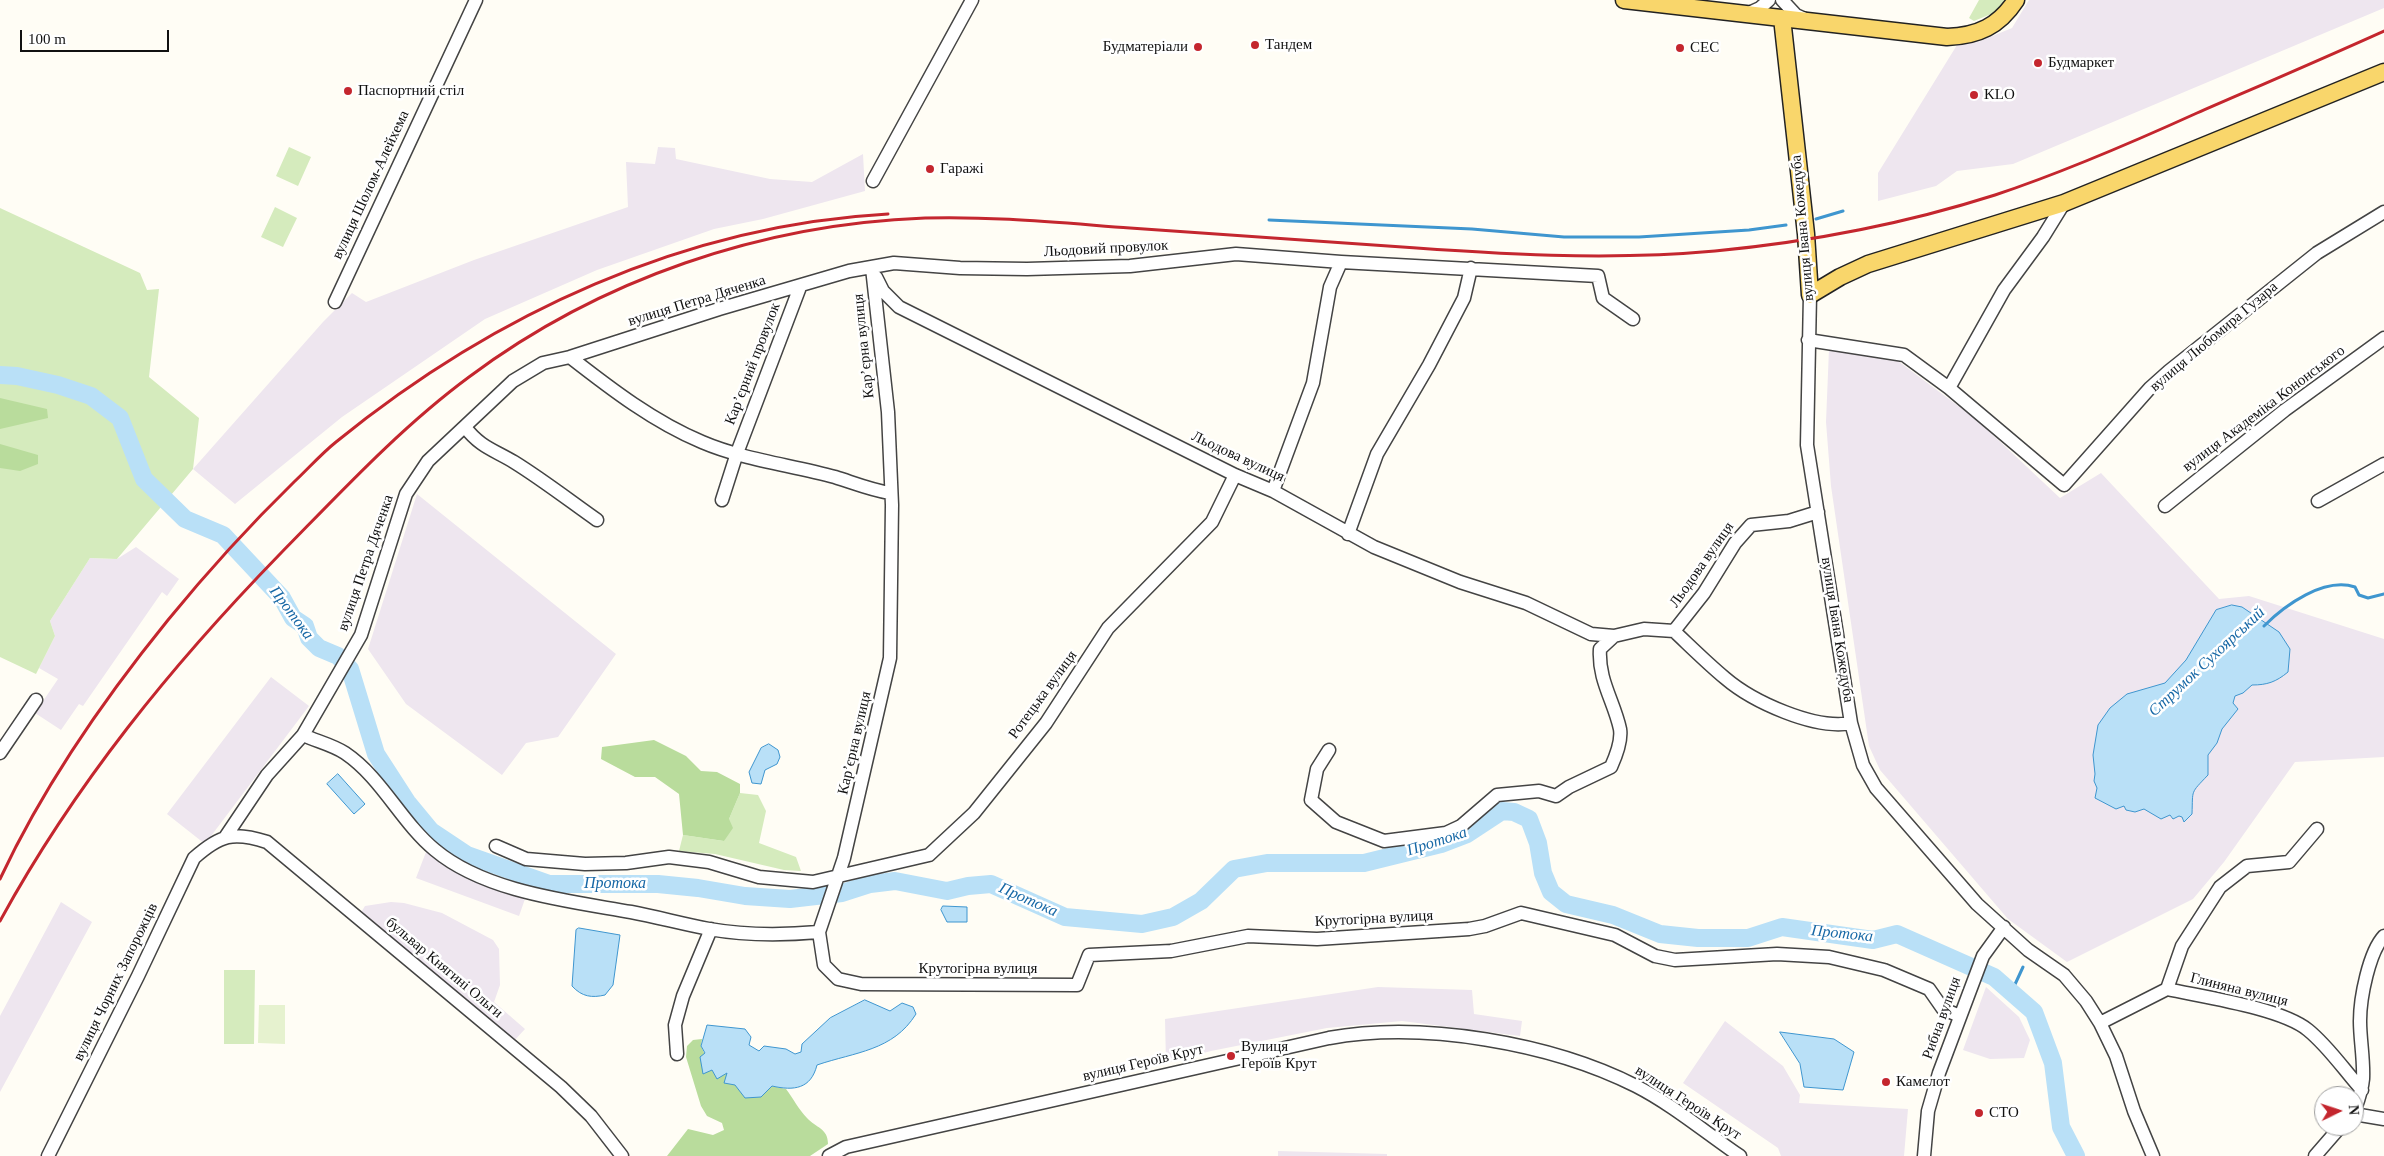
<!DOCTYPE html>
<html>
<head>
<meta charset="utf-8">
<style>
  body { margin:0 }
  #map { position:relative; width:2384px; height:1156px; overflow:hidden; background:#fffdf5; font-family:Georgia,serif }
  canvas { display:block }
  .north { position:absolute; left:2314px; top:1086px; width:50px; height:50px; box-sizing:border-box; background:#fff; border:1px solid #a0a0a0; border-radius:50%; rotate:86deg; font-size:14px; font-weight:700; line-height:20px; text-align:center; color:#111 }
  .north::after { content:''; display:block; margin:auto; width:18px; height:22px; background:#c4262e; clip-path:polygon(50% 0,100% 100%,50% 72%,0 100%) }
  .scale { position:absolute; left:20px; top:30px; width:149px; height:22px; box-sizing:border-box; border:2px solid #111; border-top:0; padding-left:6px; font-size:15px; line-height:18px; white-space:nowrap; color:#111; -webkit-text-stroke:4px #fff; paint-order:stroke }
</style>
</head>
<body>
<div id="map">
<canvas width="2384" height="1156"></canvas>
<div class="north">N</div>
<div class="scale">100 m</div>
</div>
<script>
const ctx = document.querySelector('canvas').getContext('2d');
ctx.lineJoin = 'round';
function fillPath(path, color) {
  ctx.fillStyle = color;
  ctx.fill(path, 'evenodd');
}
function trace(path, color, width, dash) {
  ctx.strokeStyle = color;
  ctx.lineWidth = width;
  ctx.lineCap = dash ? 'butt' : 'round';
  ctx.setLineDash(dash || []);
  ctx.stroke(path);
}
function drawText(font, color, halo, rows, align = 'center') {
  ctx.font = font + ' Georgia,serif';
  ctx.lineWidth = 5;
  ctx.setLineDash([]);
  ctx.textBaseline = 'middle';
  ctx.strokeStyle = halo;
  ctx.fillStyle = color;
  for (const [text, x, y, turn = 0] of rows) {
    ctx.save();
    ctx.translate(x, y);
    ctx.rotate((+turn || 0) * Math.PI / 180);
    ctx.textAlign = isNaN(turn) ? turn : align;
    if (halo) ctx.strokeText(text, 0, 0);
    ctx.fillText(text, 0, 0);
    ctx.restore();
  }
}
const industrial = new Path2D(`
  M2029,0h355v8l-371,156 -56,7 -21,15 -58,15v-28l79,-128 21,-3 34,-14z
  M658,147l17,1 1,11 94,20 42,3 51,-28 2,37 -102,28 -49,10 -117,41 -112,49 -143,98 -107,87 -42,-35 130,-147 29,-29 14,9 108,-42 154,-53 -2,-45 29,2z
  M1829,349l69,12 79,59 83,78 41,-25 118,126 30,-3 135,43v118l-89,5 -71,100 -31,37 -126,63 -59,-43 -128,-149 -11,-24 -38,-260 -5,-64z
  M417,494l199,160 -58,83 -32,6 -24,32 -96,-71 -38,-55z
  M136,547l43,32 -12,17 -5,-4 -79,114 -4,-2 -18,26 -26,-17 23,-34 -19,-11 16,-32 -5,-15 40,-63 27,1z
  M271,677l38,29 -104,138 -38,-30z
  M426,852l52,29 47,18 -6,17 -103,-38z
  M61,902l31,20 -92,170v-76z
  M391,902l13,1 38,10 51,27 6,9 1,36 -6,17 31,27 -12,13 -153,-128 5,-8z
  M1378,987l94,3 2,24 48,7 -2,15 -118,-15 -75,7 -116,23 -45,12 -1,-44z
  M1986,987l33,30 11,23 -6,18 -34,1 -27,-9z
  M1725,1021l58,45 17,29 -1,8 109,6 -4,47h-123l-3,-8 -95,-65z
  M1278,1151l109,3v2h-109z`);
const green = new Path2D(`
  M1979,0h27l-10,12 -22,9 -5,-3z
  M289,147l22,10 -13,29 -22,-10z
  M275,207l22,11 -14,29 -22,-10z
  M0,208l140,65 7,17 12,-1 -10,88 50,41 -6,51 -76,90 -27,-1 -40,63 5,15 -19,38 -36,-17z
  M740,793l18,2 8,16 -7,32 37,14 5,14 -17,-1 -69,-16 -36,-3 4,-16 41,6 5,-22z
  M224,970h31l-1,74h-30z`);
const forest = new Path2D(`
  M0,398l47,11 1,9 -48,11z
  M0,444l38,11v9l-18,7 -20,-3z
  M654,740l32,16 15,15 16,1 23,12v9l-11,26 4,9 -9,13 -41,-6 -4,-41 -24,-17h-20l-34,-18 1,-12z
  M702,1039l-1,7 11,24 15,3 8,12 26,12 11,-11 14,3c7,9 13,21 21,29 9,10 21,10 21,26l-18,12h-143l21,-27 25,6 11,-5 -2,-7 -15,-7 -6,-10 -15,-49 1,-11 6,-6z`);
const pitch = new Path2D(`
  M259,1005h26v39l-27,-1z`);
const water = new Path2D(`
  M2232,605l10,2 37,25 11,17 -2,23c-12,10 -21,13 -36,13l-9,8 -8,3 -2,7 5,6 -16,20 -5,14 -9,12v20c-18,19 -15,14 -16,39l-8,8 -2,-5 -3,-1 -6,3 -3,-4 -9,4 -17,-10 -9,3 -9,-2 -2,-4 -8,3 -21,-11 2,-10 -3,-7 1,-7 -2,-19 5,-30 12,-17 17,-14 38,-11 21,-23 30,-50z
  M769,744l9,6 2,7 -3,7 -12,6 -4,14 -9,-1 -3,-11 12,-24z
  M338,774l27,30 -11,10 -27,-30z
  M943,906l24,1v15h-20l-6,-12z
  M579,928l41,7 -7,50 -8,10c-13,3 -23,2 -33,-9l4,-56z
  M865,1000l25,11 12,-8 11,4 3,7c-23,37 -61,38 -99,51 -6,24 -23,26 -45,21l-11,11 -16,1 -10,-13 -11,-2 3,-10 -10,6 -5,-9 -9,4 -3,-17 5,-4 -4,-7 6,-21 38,4 6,8 -2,8 10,6 5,-5 22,3 9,5 6,-2 1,-8 28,-26z
  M1780,1032l54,7 20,13 -11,38 -39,-3 -4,-23z`);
const stream = new Path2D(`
  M1816,219l27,-8
  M1269,220l203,9 92,8h75l110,-7 37,-5
  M2264,626c21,-21 60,-49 91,-39l4,8 9,3 16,-4
  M2011,993l12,-26`);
const river = new Path2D(`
  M0,375l17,1 41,9 33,11 29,22 24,61 41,40 38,16 59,63 11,20 12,8 4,12 10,10 19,8 12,13 26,85 31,48 24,29 36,24 82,29h109l40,4 47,8 45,3 52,-6 28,-9 25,-3 52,10 21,-5 23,-2 74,33 77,7 31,-7 28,-16 33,-32 33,-6h97l77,-19 26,-10 35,-23 12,1 15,7 9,24 5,30 8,19 15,12 47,11 47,19 38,4h50l34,-11 91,13 24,-6 97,43 40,35 19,51 8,64 15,29`);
const minor = new Path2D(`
  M1782,0l14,15 9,4
  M1749,13l11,-5 9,-8
  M873,181l99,-181
  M872,268l16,144 4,93 -2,153 -46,200 -25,74 5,33 14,14 23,5 216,1 12,-30 82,-4 77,-15 69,3 152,-10 16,-3 36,-13 94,22 40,21 20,4 102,-6 52,3 55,13 45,19 14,20 17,7
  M876,277l7,14 16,16 336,168 38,16 101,56 86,35 66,21 65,31 23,2 30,-7 30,2 30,-38 31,-50 16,-18 38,-4 29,-9
  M1810,295l-3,150 44,278 12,42 13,23 101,116 51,46 36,25 22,26 14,22 16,33 18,55 19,45
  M335,302l141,-302
  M1808,340l96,15 45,33 115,97 86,-97 19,-17 148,-118 67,-41
  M570,357c41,32 84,65 132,85 42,18 90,23 133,35 19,6 36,13 55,16
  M1949,388l55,-98 39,-53 21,-34
  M465,427c15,20 29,23 49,35 29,18 56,39 83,58
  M1273,491l40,-108 17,-96 11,-25
  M722,500l15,-47 63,-166
  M2318,501l66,-37
  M2165,506l120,-96 99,-72
  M1348,534l29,-80 52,-89 35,-67 7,-30
  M1674,631c17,16 33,32 51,47 28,24 90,52 126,45
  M303,735c13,6 30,10 42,18 37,25 56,69 90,97 50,42 134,51 196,62 26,5 52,12 78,17 34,6 76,6 110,3
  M1329,750l-12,19 -6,31 25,22 48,19 62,-8 15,-7 36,-31 42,-4 17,5 13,-9 42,-20c5,-11 11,-26 9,-38 -6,-28 -22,-49 -20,-80l14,-13
  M0,753l36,-53
  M226,836l41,-61 36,-40 58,-100 45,-141 22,-33 85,-80 30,-18 27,-6 149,-48 130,-38 45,-8 66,5 67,1 103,-3 106,-12 105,8 257,14 5,22 30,21
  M496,846l30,13 59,5 41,-1 43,-6 40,5 50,15 54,5 116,-27 45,-42 72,-90 62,-95 104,-106 23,-47
  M2167,989c36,8 114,19 141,41 21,17 36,40 54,60
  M2100,1023l67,-34 15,-43 38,-59 27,-21 42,-4 28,-33
  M677,1054l-2,-29 8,-29 28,-67
  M2354,1112c4,-11 8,-21 9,-33 1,-20 -3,-39 -3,-58 0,-23 9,-69 24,-85
  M2354,1114l30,5
  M48,1156l90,-180 56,-118c26,-23 39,-27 73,-16l294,245 30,29 31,40
  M829,1156l17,-9 483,-109c94,-17 222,5 307,48 37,19 70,47 104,70
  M1924,1156l4,-45 11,-38 44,-117 21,-29
  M2315,1156l26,-30`);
const major = new Path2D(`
  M1624,0l323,37c31,-1 52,-11 69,-37
  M1782,18l24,216 4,61 30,-18 28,-13 196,-61 320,-131`);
const rail = new Path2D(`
  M0,879c44,-94 103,-179 168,-259 40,-49 81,-94 126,-138 14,-13 27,-28 42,-40 157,-128 349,-217 552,-228
  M0,921c75,-137 172,-256 280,-367 61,-62 120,-126 189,-177 131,-98 293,-153 456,-159 68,-2 137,5 205,10 86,6 172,12 258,18 109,8 218,15 327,5 94,-9 189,-27 280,-56 69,-23 136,-52 202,-82 62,-27 125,-54 187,-82`);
const markers = [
  [1255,45,5,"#c4262e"],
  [1198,47,5,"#c4262e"],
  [1680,48,5,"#c4262e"],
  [2038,63,5,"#c4262e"],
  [348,91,5,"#c4262e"],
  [1974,95,5,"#c4262e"],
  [930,169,5,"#c4262e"],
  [1231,1056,5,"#c4262e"],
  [1886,1082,5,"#c4262e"],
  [1979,1113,5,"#c4262e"]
];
const poiNames = [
  ["Тандем",1265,45],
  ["Будматеріали",1188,47,"right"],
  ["СЕС",1690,48],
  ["Будмаркет",2048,63],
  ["Паспортний стіл",358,91],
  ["KLO",1984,95],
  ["Гаражі",940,169],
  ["Вулиця",1241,1047],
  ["Героїв Крут",1241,1064],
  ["Камєлот",1896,1082],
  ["СТО",1989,1113]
];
const streetNames = [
  ["вулиця Шолом-Алейхема",371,185,-65],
  ["вулиця Івана Кожедуба",1803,228,-95],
  ["Льодовий провулок",1106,249,-3],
  ["вулиця Петра Дяченка",697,301,-17],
  ["вулиця Любомира Гузара",2214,337,-40],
  ["Карʼєрна вулиця",864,346,-96],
  ["Карʼєрний провулок",753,364,-69],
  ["вулиця Академіка Кононського",2264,409,-37],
  ["Льодова вулиця",1238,457,25],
  ["вулиця Петра Дяченка",366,563,-71],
  ["Льодова вулиця",1702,565,-55],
  ["вулиця Івана Кожедуба",1837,630,81],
  ["Ротецька вулиця",1043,695,-54],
  ["Карʼєрна вулиця",855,743,-77],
  ["Крутогірна вулиця",1374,919,-3],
  ["бульвар Княгині Ольги",444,968,40],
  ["Крутогірна вулиця",978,969],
  ["вулиця Чорних Запорожців",116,982,-64],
  ["Глиняна вулиця",2239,990,14],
  ["Рибна вулиця",1942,1018,-70],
  ["вулиця Героїв Крут",1143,1063,-13],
  ["вулиця Героїв Крут",1688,1103,33]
];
const waterNames = [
  ["Протока",291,613,53],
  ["Струмок Сухоярський",2207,662,-43],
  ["Протока",1437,842,-18],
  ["Протока",615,884],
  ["Протока",1028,900,24],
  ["Протока",1842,934,6]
];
fillPath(industrial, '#eee6ef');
fillPath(green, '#d5ebbd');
fillPath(forest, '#b9dc9c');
fillPath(pitch, '#e6f2cf');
fillPath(water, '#b9e0f7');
trace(water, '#3f96cf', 1);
trace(stream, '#3f96cf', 3);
trace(river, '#b9e0f7', 18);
trace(minor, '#444', 15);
trace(major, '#222', 19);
trace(minor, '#fff', 12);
trace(major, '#f9d66b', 16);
trace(rail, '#c4262e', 3);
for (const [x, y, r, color] of markers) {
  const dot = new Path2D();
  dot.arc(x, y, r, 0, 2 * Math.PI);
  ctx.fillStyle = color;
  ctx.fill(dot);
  trace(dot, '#fff', 2);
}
drawText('15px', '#111', '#fff', poiNames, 'left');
drawText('15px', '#111', '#fff', streetNames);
drawText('italic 16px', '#1768a6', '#fff', waterNames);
</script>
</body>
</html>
